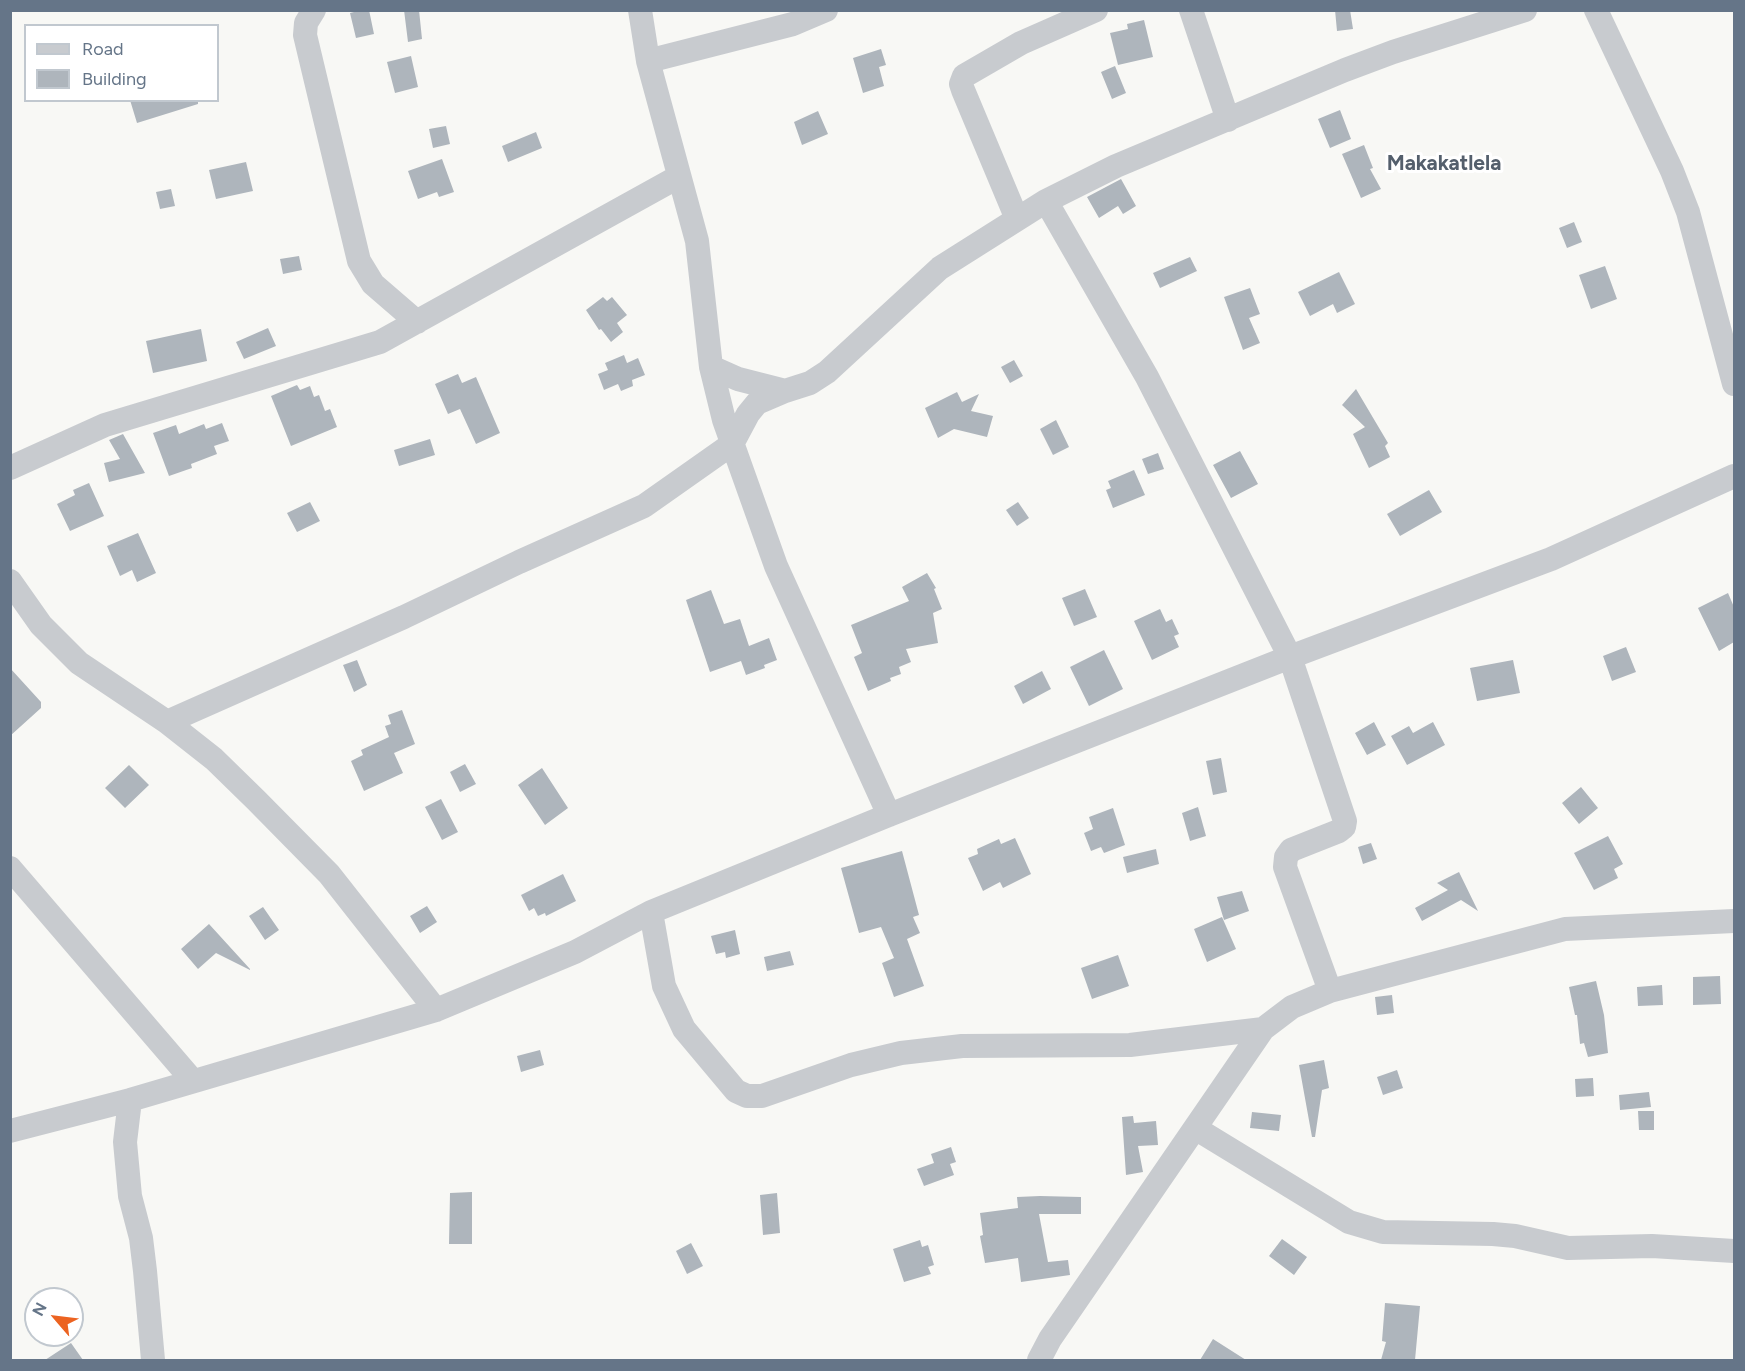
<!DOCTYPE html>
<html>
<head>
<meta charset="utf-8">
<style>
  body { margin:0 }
  #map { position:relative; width:1745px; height:1371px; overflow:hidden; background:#f8f8f5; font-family:Figtree,sans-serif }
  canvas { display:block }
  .frame { position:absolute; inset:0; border:12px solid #657588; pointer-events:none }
  .legend { position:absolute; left:24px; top:24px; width:195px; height:78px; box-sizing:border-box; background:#fff; border:2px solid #c1c8cf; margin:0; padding:8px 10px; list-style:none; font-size:18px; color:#657588 }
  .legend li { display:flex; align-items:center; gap:12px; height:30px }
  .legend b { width:30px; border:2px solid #c1c8cf }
  .north { position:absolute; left:24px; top:1287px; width:60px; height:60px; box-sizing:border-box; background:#fff; border:2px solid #c1c8cf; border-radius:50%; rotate:298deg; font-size:16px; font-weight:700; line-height:24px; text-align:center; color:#657588 }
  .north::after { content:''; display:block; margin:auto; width:21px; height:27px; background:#ec6321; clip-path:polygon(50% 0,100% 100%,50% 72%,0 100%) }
</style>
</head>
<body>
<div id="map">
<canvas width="1745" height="1371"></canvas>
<div class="frame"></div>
<ul class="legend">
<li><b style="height:8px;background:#c8cbcf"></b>Road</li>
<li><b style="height:16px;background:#aeb5bc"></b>Building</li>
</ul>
<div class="north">N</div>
</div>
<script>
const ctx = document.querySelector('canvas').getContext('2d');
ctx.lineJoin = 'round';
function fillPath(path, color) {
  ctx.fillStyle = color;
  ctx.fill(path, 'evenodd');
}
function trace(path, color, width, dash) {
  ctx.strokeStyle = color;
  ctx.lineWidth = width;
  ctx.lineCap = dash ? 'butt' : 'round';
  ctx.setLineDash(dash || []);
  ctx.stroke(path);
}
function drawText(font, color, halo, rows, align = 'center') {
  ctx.font = font + ' Figtree,sans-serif';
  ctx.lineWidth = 6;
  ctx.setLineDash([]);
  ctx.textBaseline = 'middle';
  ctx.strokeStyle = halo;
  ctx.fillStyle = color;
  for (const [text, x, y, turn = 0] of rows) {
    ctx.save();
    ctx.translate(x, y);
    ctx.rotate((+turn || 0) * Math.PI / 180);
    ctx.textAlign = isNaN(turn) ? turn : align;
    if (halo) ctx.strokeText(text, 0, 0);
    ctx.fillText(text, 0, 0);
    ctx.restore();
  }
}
const building = new Path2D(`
  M362,10h7l5,24 -18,4 -6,-25z
  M404,10h15l3,29 -14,3z
  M1335,10h15l3,19 -16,2z
  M1144,20l9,37 -35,8 -8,-32 18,-4 -1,-5z
  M881,49l5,16 -7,2 5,19 -21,7 -10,-35z
  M411,56l7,31 -23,6 -8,-31z
  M1115,66l11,27 -14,6 -11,-27z
  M130,100h68v4l-61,19z
  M1340,110l11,29 -21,9 -12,-29z
  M818,111l10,23 -26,11 -8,-23z
  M446,126l4,18 -17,4 -4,-19z
  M536,132l6,16 -34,14 -6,-16z
  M1364,145l9,23 -3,1 11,20 -20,9 -19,-44z
  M442,159l12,33 -15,5 -2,-5 -19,7 -10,-28z
  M246,162l7,29 -37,8 -7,-29z
  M1121,179l15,27 -13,8 -5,-8 -19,12 -12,-21z
  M171,189l4,17 -15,3 -4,-17z
  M1574,222l8,20 -15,6 -8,-20z
  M299,256l3,14 -19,4 -3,-15z
  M1190,257l7,14 -37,17 -7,-15z
  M1605,266l12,33 -26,10 -12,-34z
  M1339,272l16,32 -18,9 -4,-9 -23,12 -12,-24z
  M1250,288l10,26 -11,4 11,25 -17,7 -19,-53z
  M603,297l4,4 5,-4 15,18 -10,8 6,9 -12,10 -10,-13 -2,1 -13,-20z
  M268,328l8,18 -32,13 -8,-17z
  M201,329l6,32 -54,12 -7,-32z
  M624,355l3,8 11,-5 7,17 -13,5 1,6 -12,5 -3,-7 -14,6 -6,-16 10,-4 -3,-7z
  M1014,360l9,16 -13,7 -9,-16z
  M458,374l4,9 14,-6 24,56 -24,11 -16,-35 -12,5 -13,-30z
  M297,385l3,5 10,-4 4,11 5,-2 6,16 5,-2 7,18 -46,19 -20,-50z
  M1356,389l32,54 -3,3 5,11 -21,11 -16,-34 12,-7 -23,-22z
  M957,392l5,10 17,-8 -8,17 22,5 -6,21 -33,-8 -16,9 -13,-30z
  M1056,420l13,27 -16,8 -13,-26z
  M222,423l7,18 -15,5 3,8 -26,10 1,4 -23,8 -16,-43 23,-8 3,9 25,-10 2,5z
  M123,434l22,39 -36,9 -5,-19 16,-4 -11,-19z
  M430,439l5,16 -36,11 -5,-16z
  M1240,451l18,33 -27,14 -18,-33z
  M1158,453l6,16 -16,5 -6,-15z
  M1134,470l11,25 -32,13 -7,-18 5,-2 -3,-7z
  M89,483l15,33 -34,15 -13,-27 18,-9 -2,-5z
  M1429,490l13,22 -42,24 -13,-22z
  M310,502l10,19 -23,11 -10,-19z
  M1018,502l11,16 -12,8 -11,-16z
  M138,533l18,40 -19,9 -5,-12 -12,6 -13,-30z
  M927,573l9,15 -2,1 8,20 -9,4 5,30 -32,6 5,13 -12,5 2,7 -11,4 1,3 -23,10 -14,-34 8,-4 -11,-28 58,-24 -7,-14z
  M1085,589l12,28 -23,9 -12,-28z
  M711,590l13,34 16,-5 9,27 20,-8 8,22 -13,5 1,3 -19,7 -5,-14 -31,11 -24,-72z
  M1728,593l6,14v35l-15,9 -21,-43z
  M1160,609l6,13 6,-3 7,15 -5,2 5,11 -27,13 -18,-39z
  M1626,647l10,25 -24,9 -9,-25z
  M1104,650l19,39 -34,17 -19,-39z
  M357,660l10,25 -13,7 -11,-27z
  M1513,660l7,33 -43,8 -7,-33z
  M10,668l31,34v6l-31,28z
  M1042,671l9,18 -28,15 -9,-18z
  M402,710l13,34 -21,9 9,20 -39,18 -13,-30 12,-6 -2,-5 28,-13 -4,-11 6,-2 -3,-9z
  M1374,722l12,23 -19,10 -12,-22z
  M1433,722l12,23 -38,20 -16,-29 18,-10 4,7z
  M1221,758l6,34 -14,3 -7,-34z
  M465,764l11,20 -16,8 -10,-20z
  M129,765l20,20 -24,23 -20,-20z
  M542,768l26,40 -23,17 -27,-40z
  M1581,787l17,21 -19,16 -17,-21z
  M441,799l17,33 -16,8 -17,-33z
  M1198,807l8,29 -16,5 -8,-28z
  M1113,808l12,37 -21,8 -3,-6 -10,4 -7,-18 9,-4 -4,-12z
  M1608,836l15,28 -9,5 4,9 -24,12 -20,-37z
  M1015,838l16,36 -28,14 -3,-6 -17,9 -15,-33 10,-4 -1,-5 22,-10 2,5z
  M1371,843l6,16 -14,5 -5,-17z
  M1156,849l3,15 -32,9 -4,-16z
  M902,851l17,64 -6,2 7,16 -13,6 17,47 -30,11 -12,-34 12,-5 -13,-31 -22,6 -18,-65z
  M1459,872l19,39 -17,-11 -39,21 -7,-13 33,-18 -11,-7z
  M563,874l13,27 -30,15 -1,-3 -7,3 -4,-8 -5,3 -8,-16z
  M1242,891l7,20 -25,9 -7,-23z
  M427,906l10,16 -17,11 -10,-17z
  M263,907l16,23 -14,10 -16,-24z
  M1222,917l14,32 -29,13 -13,-33z
  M209,924l41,45v1l-34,-17 -18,16 -17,-20z
  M735,930l5,24 -14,4 -1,-6 -9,2 -5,-18z
  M790,951l4,14 -27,6 -3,-14z
  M1118,955l11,31 -37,13 -11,-31z
  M1720,976l1,28 -28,1v-28z
  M1596,981l8,34 4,38 -20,4 -4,-14 -4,1 -3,-29h-2l-6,-28z
  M1662,985l1,20 -25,1 -1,-19z
  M1392,995l2,18 -17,2 -2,-18z
  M540,1050l4,15 -23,7 -4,-16z
  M1324,1060l5,28 -7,2 -7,47h-3l-13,-72z
  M1397,1070l6,18 -20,7 -6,-18z
  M1593,1078l1,18 -18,1 -1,-18z
  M1649,1092l2,15 -31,3 -1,-15z
  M1638,1111h16v19h-15z
  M1252,1112l29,3 -2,16 -29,-3z
  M1133,1116l1,7 22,-2 2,24 -20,1 5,26 -17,3 -4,-58z
  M951,1147l5,15 -6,2 4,11 -30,11 -7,-17 17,-6 -3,-9z
  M472,1192v52h-23l1,-51z
  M777,1193l3,40 -17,2 -3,-40z
  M1040,1196l41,1v17h-42l9,48 20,-2 2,15 -49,7 -3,-24 -33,5 -5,-27 3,-1 -3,-22 38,-5 -1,-11z
  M1282,1239l25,18 -13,18 -25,-19z
  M920,1240l2,7 6,-2 6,20 -6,2 3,7 -27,8 -11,-33z
  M691,1243l12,23 -16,8 -11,-23z
  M1385,1303l35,3 -5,54h-34l5,-18 -4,-1z
  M1213,1339l33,21h-46z
  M71,1343l12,17h-38z`);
const minor = new Path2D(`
  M314,10l-8,13 -1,12 54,226 14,23 44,38
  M640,10l8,51 49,180 14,126 13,53 52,146 113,249
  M1191,10l37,110
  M1596,10l76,161 16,41 46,172
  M648,61l145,-37 33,-14
  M1046,201l101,176 143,280 55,164 -1,6 -5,4 -48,19 -5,7 -1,10 45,124
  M1017,219l-54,-129 -2,-6 3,-8 57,-33 75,-33
  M711,367l27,12 47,12
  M10,468l95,-43 275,-83 298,-165
  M10,581l31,44 38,38 88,59 47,37 42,41 73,74 107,136
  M167,722l237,-105 115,-55 125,-56 88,-62 16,-30 9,-11 28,-12 25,-8 17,-11 113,-104 106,-67 70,-35 229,-96 48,-18 132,-42
  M10,868l183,213
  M651,912l13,74 20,43 52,62 11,5h15l89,-31 50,-12 61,-7 168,-1 133,-16
  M130,1100l-5,42 5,54 11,42 4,33 8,89
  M1195,1128l154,94 34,10 110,2 22,2 53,12 84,-2 82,5
  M10,1131l120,-31 306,-90 139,-58 76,-40 238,-97 401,-158 261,-98 183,-83
  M1039,1360l11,-21 213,-310 29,-22 38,-16 235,-62 169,-8`);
const districtNames = [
  ["Makakatlela",1444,164]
];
fillPath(building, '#aeb5bc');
trace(minor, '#c8cbcf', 24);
drawText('bold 21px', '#545f6c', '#fff', districtNames);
</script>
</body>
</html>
